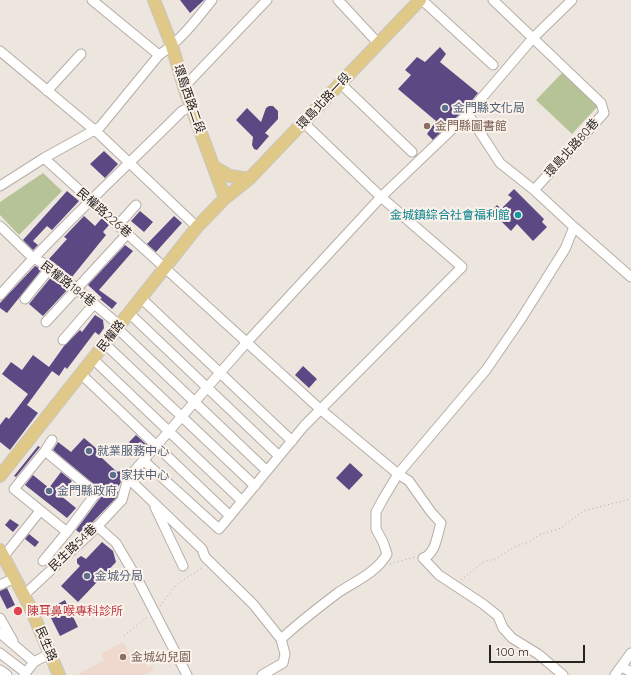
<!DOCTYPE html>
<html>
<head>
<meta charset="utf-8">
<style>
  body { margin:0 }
  #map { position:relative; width:631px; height:675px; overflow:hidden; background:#ede6de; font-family:Quicksand,sans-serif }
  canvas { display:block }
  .scale { position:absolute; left:489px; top:645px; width:96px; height:18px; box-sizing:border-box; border:2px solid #262320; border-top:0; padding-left:5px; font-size:12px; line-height:14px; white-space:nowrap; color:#262320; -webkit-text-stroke:3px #fbf3eb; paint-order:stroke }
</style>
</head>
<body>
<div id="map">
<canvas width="631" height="675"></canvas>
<div class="scale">100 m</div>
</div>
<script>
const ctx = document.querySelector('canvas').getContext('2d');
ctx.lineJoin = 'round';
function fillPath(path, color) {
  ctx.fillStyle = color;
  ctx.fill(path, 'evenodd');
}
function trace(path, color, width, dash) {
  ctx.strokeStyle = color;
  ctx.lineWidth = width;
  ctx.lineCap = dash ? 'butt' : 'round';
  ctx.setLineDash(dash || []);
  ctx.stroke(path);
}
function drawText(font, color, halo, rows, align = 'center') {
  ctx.font = font + ' Quicksand,"Noto Sans TC",sans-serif';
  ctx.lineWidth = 4;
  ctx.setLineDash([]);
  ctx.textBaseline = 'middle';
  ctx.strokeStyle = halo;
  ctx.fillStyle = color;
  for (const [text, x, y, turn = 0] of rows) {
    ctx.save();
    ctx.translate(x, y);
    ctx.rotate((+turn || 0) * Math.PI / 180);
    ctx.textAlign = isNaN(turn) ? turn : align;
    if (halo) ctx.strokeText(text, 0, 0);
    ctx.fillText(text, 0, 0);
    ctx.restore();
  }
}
const education = new Path2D(`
  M123,642l6,11 9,-5 10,19 3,-2 3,5 -10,5h-67l27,-15 -3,-6z`);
const green = new Path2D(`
  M562,73l36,33 -26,28 -36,-34z
  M43,173l19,18 -43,44 -19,-20v-13z`);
const building = new Path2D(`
  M180,0h24l-14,13z
  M440,47l6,7 -6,8 38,31 -14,17 -31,30 -6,-6 9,-13 -38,-32 13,-14 -6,-5 12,-13 8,5z
  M269,106h4l5,5v8l-13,14 4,3 -12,14 -3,-1 -2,-4 1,-8 -17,-17 11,-12 14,14 5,-14z
  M104,151l14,13 -13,14 -15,-14z
  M514,189l30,30 -2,3 5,5 -14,14 -16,-17 -6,7 -20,-20 6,-6 4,4 11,-11 -4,-3z
  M67,191l12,10 -27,29 -5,-4 -14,15 5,4 -5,5 -10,-10z
  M140,211l13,11 -9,10 -13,-11z
  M84,216l11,10 7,-8 7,7 -6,7 3,3 -34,42 -23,-18 18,-20 -3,-2z
  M174,216l8,7 -26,29 -9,-8z
  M125,245l8,6 -34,39 18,13 -5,6 -12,-10 2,-1 -14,-13z
  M35,266l7,3 -35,44 -7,-5v-5z
  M52,276l16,13 -25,27 -14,-12z
  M95,315l8,5 1,8 -5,7 -4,-3 -28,37 -2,-2 -6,9 -7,-5 -25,34 11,8 -28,37 -10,-8v-17l6,-8 3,2 19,-25 -26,-20 9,-12 11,8 11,-15 16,12 15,-21 16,-16 2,2z
  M303,366l14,13 -8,9 -14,-13z
  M136,435l12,11 -7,8 -12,-12z
  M84,438l19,16 -2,3 16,15 2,-1 4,4 -3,9 -4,5 2,2 -1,6 -36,37 -5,-4 27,-36 -1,-3 -49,-41 5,-8 13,10z
  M38,446l2,1 -24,30 -2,-1z
  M350,463l13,12 -14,15 -13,-12z
  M61,472l11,9 -12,14 16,13 -9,10 -42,-33 8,-10 16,13z
  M10,519l9,6 -6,7 -8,-7z
  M29,534l10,8 -4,5 -10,-8z
  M102,542l11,9 3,11 -38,40 -17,-16 19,-20 -3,-3v-4l4,-3 5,3z
  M7,588l8,17 -8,4 -7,-14v-4z
  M65,600l13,27 -18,9 -13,-26z`);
const path = new Path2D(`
  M390,564l25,-7
  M461,580l22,-18 12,-3 21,-13 13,-4 10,-7 22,-7 22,-17 48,-12
  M160,606l16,-21 27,-18
  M124,636l23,-19`);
const minor = new Path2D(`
  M92,0l67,55
  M338,0l40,43
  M422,0l71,65
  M493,0l108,103 3,10 -70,77
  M0,51l98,82 99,94
  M341,84l71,68
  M184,87l83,-87
  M47,91l34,-37
  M468,114l32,49 34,27 40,37 57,50
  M44,158l276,251 78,65 11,7 22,31 10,11c-4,12 -5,31 -18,35l16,17 44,29 15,12 5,12 9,10 26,16 25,21
  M0,186l44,-28 56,-31 59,-72c22,-15 37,-35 53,-55
  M118,225l18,-20
  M0,226l33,32 18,9 68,58
  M0,295c57,-65 121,-123 182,-184l9,-4
  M141,298l151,143
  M25,299l26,-32
  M129,313l150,143
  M46,322l82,-89
  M117,328l150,143
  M63,340l31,-36
  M105,344l150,142
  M93,359l149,142
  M81,374l149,142
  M45,451l51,42 -29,39 -53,-43z
  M45,451l7,-11
  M144,461l75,68 85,-103 158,-159 -81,-70 -77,-74
  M128,478l74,71 3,8 48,47 28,35 4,15 -2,9 -21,12
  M155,507l28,59
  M97,526l19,17 23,39 48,93
  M0,558l4,-2 36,-45
  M43,561l24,-29
  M0,585l15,-7
  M24,595l70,-65 28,-30 6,-22 119,-136 134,-145 87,-83 65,-76 39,-38
  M0,618l13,23
  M0,633l34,29
  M281,639c19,-17 38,-32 58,-47 17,-11 38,-20 48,-38l-4,-12 -7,-13v-17l7,-13 15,-25 88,-104 35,-51 44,-70 9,-22
  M0,653l26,20
  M622,667l9,5
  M0,670l7,5
  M24,675l10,-13 15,-8
  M615,675l16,-22`);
const major = new Path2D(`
  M154,0l18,46 12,41 41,111
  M214,167l16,9 19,3
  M0,476l197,-249 28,-29 24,-19 171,-179
  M0,550l30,57 29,68`);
const markers = [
  [445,108,4,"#5c6f8a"],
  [427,126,4,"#8d6e63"],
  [518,215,4,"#0f9aa8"],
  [89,451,4,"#5c6f8a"],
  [113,475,4,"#5c6f8a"],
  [49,491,4,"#5c6f8a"],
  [87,576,4,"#5c6f8a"],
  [18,611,5,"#e0444e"],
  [123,657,4,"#8d6e63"]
];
const streetNames = [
  ["環島西路二段",189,99,71],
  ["環島北路一段",324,101,-47],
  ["環島北路80巷",572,148,-48],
  ["民權路226巷",104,213,41],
  ["民權路184巷",68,284,38],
  ["民權路",111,336,-52],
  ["民生路54巷",73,548,-44],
  ["民生路",46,644,67]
];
const serviceNames = [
  ["金門縣文化局",453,108],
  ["就業服務中心",97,451],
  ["家扶中心",121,475],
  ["金門縣政府",57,491],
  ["金城分局",95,576]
];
const educationNames = [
  ["金門縣圖書館",435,126],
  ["金城幼兒園",131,657]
];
const cultureNames = [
  ["金城鎮綜合社會福利館",510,215]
];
const healthNames = [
  ["陳耳鼻喉專科診所",27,611]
];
fillPath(education, '#efd8cd');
fillPath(green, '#b6c397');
fillPath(building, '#5c4984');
trace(minor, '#b5ada6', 11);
trace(major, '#c7c6c5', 14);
trace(path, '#ada8a1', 1, [1, 3]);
trace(minor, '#fff', 9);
trace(major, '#dfc888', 12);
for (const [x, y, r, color] of markers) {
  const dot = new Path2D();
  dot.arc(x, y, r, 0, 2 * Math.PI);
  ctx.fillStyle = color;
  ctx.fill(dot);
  trace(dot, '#fbf3eb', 1.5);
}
drawText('12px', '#262320', '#fbf3eb', streetNames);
drawText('12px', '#4e5e75', '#fbf3eb', serviceNames, 'left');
drawText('12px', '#785e54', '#fbf3eb', educationNames, 'left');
drawText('12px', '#0d838f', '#fbf3eb', cultureNames, 'right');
drawText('12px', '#be3a42', '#fbf3eb', healthNames, 'left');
</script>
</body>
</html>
